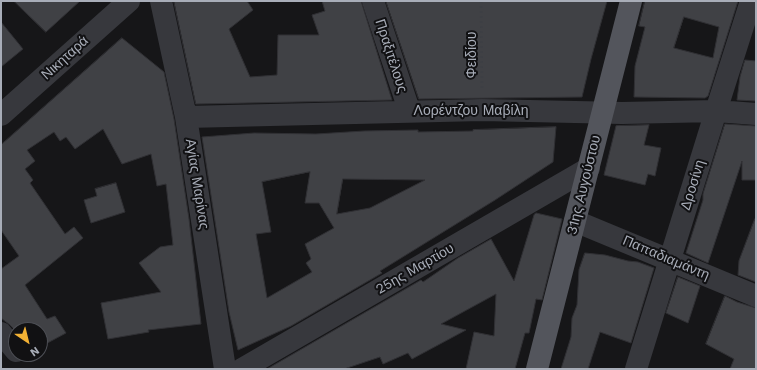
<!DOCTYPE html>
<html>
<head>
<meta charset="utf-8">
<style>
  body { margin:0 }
  #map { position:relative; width:757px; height:370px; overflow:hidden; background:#161618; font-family:"Work Sans",sans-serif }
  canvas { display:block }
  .frame { position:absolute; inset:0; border:2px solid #a8adb8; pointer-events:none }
  .north { position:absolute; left:8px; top:322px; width:40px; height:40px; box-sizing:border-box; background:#111113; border:1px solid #4d4f55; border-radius:50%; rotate:145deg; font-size:11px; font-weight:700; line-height:16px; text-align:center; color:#a8adb8 }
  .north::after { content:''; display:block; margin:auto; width:14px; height:18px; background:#f2b134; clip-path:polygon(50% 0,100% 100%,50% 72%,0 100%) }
</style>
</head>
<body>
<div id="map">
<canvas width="757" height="370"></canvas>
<div class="frame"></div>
<div class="north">N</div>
</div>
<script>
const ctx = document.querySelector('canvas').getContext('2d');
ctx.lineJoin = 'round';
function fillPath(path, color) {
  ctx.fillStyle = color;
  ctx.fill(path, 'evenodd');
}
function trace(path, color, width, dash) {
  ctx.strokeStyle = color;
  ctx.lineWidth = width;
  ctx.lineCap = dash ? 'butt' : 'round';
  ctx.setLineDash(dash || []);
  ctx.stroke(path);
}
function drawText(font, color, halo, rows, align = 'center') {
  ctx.font = font + ' "Work Sans",sans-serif';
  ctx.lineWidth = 4;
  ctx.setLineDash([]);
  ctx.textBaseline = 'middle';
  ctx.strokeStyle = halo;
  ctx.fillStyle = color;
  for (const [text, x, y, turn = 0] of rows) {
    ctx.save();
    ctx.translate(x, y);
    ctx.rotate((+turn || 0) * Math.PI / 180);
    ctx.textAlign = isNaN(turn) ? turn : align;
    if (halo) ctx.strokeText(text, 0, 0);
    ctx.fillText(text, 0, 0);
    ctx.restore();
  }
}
const building = new Path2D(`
  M14,1h66l-34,31z
  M174,1h73l6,9 -24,19 21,48 27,-2 1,-40h41l-7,-20 13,-4 -3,-10h39l31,99 -196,4z
  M386,1h221l-16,58 -9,38 -163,2z
  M645,1h93l-30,95 -3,2 -71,-1 1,-31 10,-39 -6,-1zM684,17l35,10 -6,31 -39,-10z
  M1,22l22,27 -22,18z
  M122,38l42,34 10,47 15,100 12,105 -53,6 1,2 -41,7 -7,-36 60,-11 -22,-29 21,-16 13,-2 -7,-61 -9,2 -6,-32 -29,10 -19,-35 -28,20 -9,-12 -6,4 -6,-9 -27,18 8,11 -10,8 8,11 -3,3 35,51 9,-7 9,11 -58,47 22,34 8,-3 11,17 -26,14v-17h-24v1l-6,-6 -9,-7v-49l18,-13 -18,-26v-85z
  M745,60l11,1v40l-19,-1 3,-23z
  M725,124l31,2v54h-14v-19l-34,102 -22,-10 17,-53v-6z
  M649,125l-5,20 17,3 -6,28 -7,-2 -3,11 -41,-10 12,-49z
  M556,127l-3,35 -58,38 -115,71 2,2 -91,53 -53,24 -9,-38 -27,-175 52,-4 62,1 48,-3 54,-1v2l55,-1v-1zM310,172l-5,31h14l15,25 -29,16 6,15 -5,4 6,9 -45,26 -11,-64 15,-2 -9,-50zM343,179l82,1 -55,28 -33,6z
  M116,183l9,29 -34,11 -7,-23 13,-4 -2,-7z
  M536,213l26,6 -20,81 -6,-1 -7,34h-4l-10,36h-49l8,-37 20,4 2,-42 -55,30 25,6 -54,29 -4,-6 -25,11 -3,-7 -36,12h-77l154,-89 2,2 35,-24 33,-19 23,42 20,-66z
  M755,219l1,1v62l-18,-7 1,-14z
  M585,253l20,2 23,6 10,1 16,6 -23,75 -31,-11 -12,37h-27l10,-32 1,-19 5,-13 2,-35z
  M678,277l22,9 -12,37 -22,-10z
  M725,296l12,6 19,6v61h-26l4,-10 -28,-15z`);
const path = new Path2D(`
  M481,1l1,89`);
const minor = new Path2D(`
  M161,1l25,116 39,252
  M373,1l36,109
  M1,115l128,-114
  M186,117l296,-7 140,3 94,-2 40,3
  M575,221l181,75
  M1,333l15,18
  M242,369l347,-201
  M636,369l80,-258 35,-110`);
const major = new Path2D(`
  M537,369l94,-368`);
const streetNames = [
  ["Φειδίου",472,55,-90],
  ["Πραξιτέλους",391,56,72],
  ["Νικηταρά",65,58,-42],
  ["Λορέντζου Μαβίλη",471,111],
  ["Αγίας Μαρίνας",197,184,81],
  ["31ης Αυγούστου",584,185,-76],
  ["Δροσίνη",693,185,-73],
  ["Παπαδιαμάντη",666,258,23],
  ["25ης Μαρτίου",415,269,-30]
];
fillPath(building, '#404145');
trace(building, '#303034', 1);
trace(path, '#3d3f44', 2.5, [2, 3]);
trace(minor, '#37383d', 22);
trace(major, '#53555c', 22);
drawText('14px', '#a8adb8', '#111113', streetNames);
</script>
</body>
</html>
